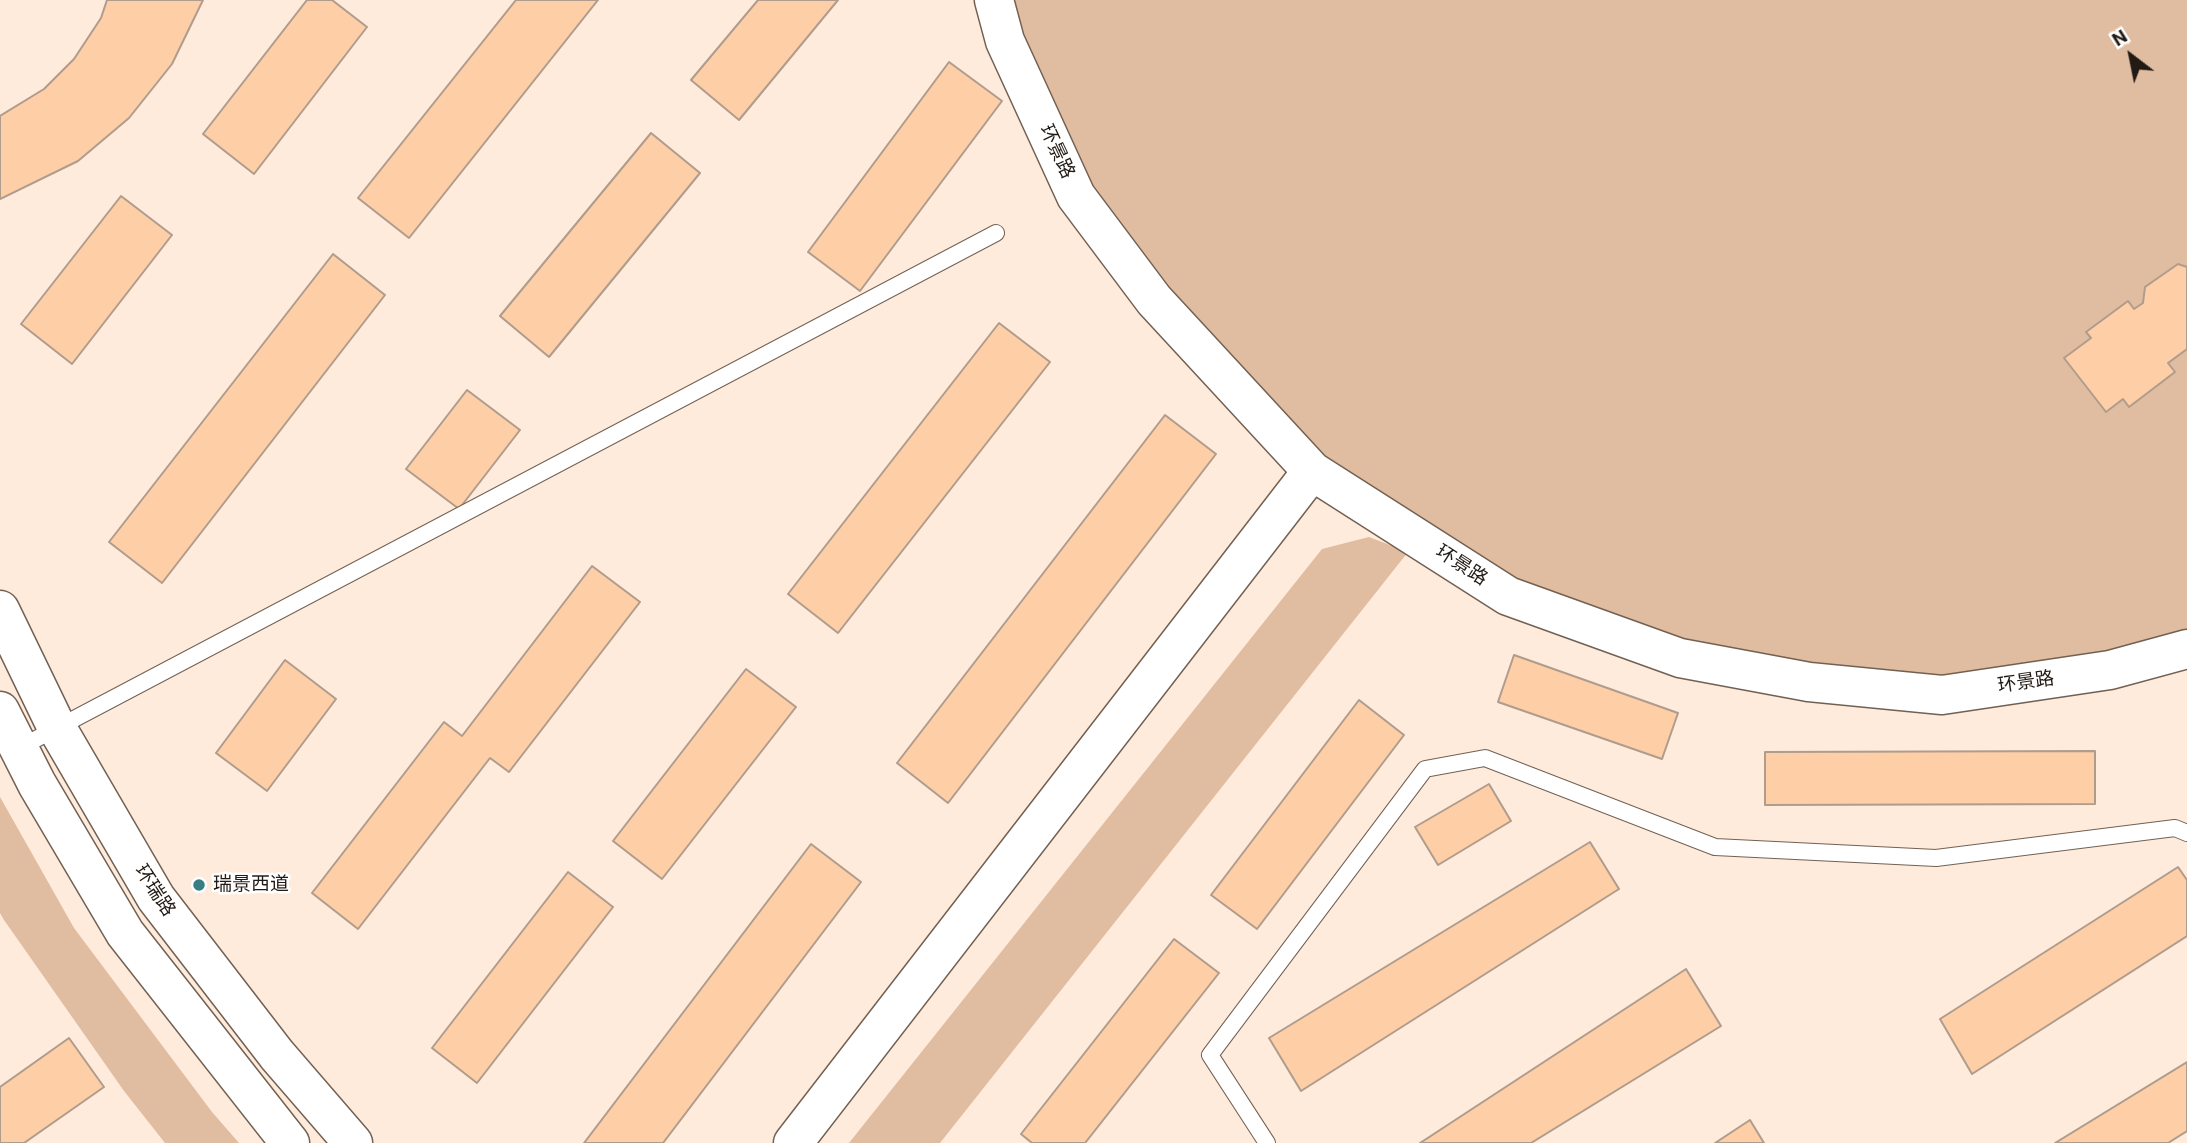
<!DOCTYPE html>
<html>
<head>
<meta charset="utf-8">
<style>
  body { margin:0 }
  #map { position:relative; width:2187px; height:1143px; overflow:hidden; background:#ffebdb; font-family:Roboto,sans-serif }
  canvas { display:block }
  .north { position:absolute; left:2096px; top:21px; width:70px; height:70px; -webkit-text-stroke:5px #fff; paint-order:stroke; rotate:328deg; font-size:19px; font-weight:700; line-height:28px; text-align:center; color:#221b15 }
  .north::after { content:''; display:block; margin:auto; width:24px; height:32px; background:#221b15; clip-path:polygon(50% 0,100% 100%,50% 72%,0 100%) }
</style>
</head>
<body>
<div id="map">
<canvas width="2187" height="1143"></canvas>
<div class="north">N</div>
</div>
<script>
const ctx = document.querySelector('canvas').getContext('2d');
ctx.lineJoin = 'round';
function fillPath(path, color) {
  ctx.fillStyle = color;
  ctx.fill(path, 'evenodd');
}
function trace(path, color, width, dash) {
  ctx.strokeStyle = color;
  ctx.lineWidth = width;
  ctx.lineCap = dash ? 'butt' : 'round';
  ctx.setLineDash(dash || []);
  ctx.stroke(path);
}
function drawText(font, color, halo, rows, align = 'center') {
  ctx.font = font + ' Roboto,"Noto Sans SC",sans-serif';
  ctx.lineWidth = 5;
  ctx.setLineDash([]);
  ctx.textBaseline = 'middle';
  ctx.strokeStyle = halo;
  ctx.fillStyle = color;
  for (const [text, x, y, turn = 0] of rows) {
    ctx.save();
    ctx.translate(x, y);
    ctx.rotate((+turn || 0) * Math.PI / 180);
    ctx.textAlign = isNaN(turn) ? turn : align;
    if (halo) ctx.strokeText(text, 0, 0);
    ctx.fillText(text, 0, 0);
    ctx.restore();
  }
}
const green = new Path2D(`
  M994,0h1193v649l-77,21 -301,12 -301,-86 -196,-125 -236,-275z
  M1369,537l39,15 -468,591h-91l473,-594z
  M0,797l74,131 138,184 27,31h-74l-41,-52 -120,-171 -4,-7z`);
const building = new Path2D(`
  M107,0h96l-31,64 -43,54 -51,43 -78,38v-83l44,-27 30,-30 27,-41z
  M307,0h25l35,27 -113,147 -51,-40z
  M516,0h82l-189,238 -51,-40z
  M758,0h80l-99,120 -48,-40z
  M949,62l53,39 -142,190 -52,-39z
  M651,133l49,40 -151,184 -49,-41z
  M121,196l51,39 -100,129 -51,-40z
  M333,254l52,41 -223,288 -53,-41z
  M2178,264l9,3v82l-19,14 7,9 -46,35 -6,-8 -17,13 -42,-54 27,-20 -5,-6 42,-31 6,8 9,-6 2,-16z
  M999,323l51,39 -212,271 -50,-39z
  M467,390l53,40 -61,79 -53,-40z
  M1165,415l51,39 -268,349 -51,-40z
  M592,566l48,36 -131,170 -19,-14 -132,171 -46,-36 132,-171 18,14z
  M1514,655l164,58 -16,46 -164,-57z
  M285,660l51,39 -69,92 -51,-38z
  M746,669l50,38 -134,172 -49,-38z
  M1359,700l45,35 -147,194 -46,-34z
  M2095,751v53l-330,1v-53z
  M1489,784l22,37 -73,44 -23,-38z
  M1590,842l29,47 -318,202 -32,-53z
  M811,844l50,38 -198,261h-79z
  M2178,867l9,13v56l-215,138 -32,-55z
  M568,872l45,35 -136,176 -45,-35z
  M1174,939l45,34 -134,170h-53l-11,-9z
  M1686,969l35,57 -190,117h-111z
  M69,1038l35,49 -80,56h-24v-56z
  M2187,1062v69l-19,12h-113z
  M1750,1120l14,23h-49z`);
const lane = new Path2D(`
  M19,748l977,-515
  M1267,1143l-57,-88 215,-286 60,-11 230,89 221,11 239,-30 12,5`);
const secondary = new Path2D(`
  M994,0l11,41 71,155 78,104 158,171 196,125 172,62 129,24 133,13 168,-25 77,-21
  M0,610l57,118 99,170 121,157 76,88
  M0,711l37,73 88,149 165,210
  M793,1143l519,-672`);
const markers = [
  [199,885,7,"#377f85"]
];
const streetNames = [
  ["环景路",1056,152,65],
  ["环景路",1461,566,33],
  ["环景路",2026,683,-8],
  ["环瑞路",154,891,57]
];
const poiNames = [
  ["瑞景西道",213,885]
];
fillPath(green, '#e0bca0');
fillPath(building, '#fecea6');
trace(building, '#af9c8d', 2);
trace(lane, '#726153', 18);
trace(secondary, '#726153', 41);
trace(lane, '#fff', 16);
trace(secondary, '#fff', 38);
for (const [x, y, r, color] of markers) {
  const dot = new Path2D();
  dot.arc(x, y, r, 0, 2 * Math.PI);
  ctx.fillStyle = color;
  ctx.fill(dot);
  trace(dot, '#fff', 2.5);
}
drawText('19px', '#221b15', '#fff', streetNames);
drawText('19px', '#221b15', '#fff', poiNames, 'left');
</script>
</body>
</html>
